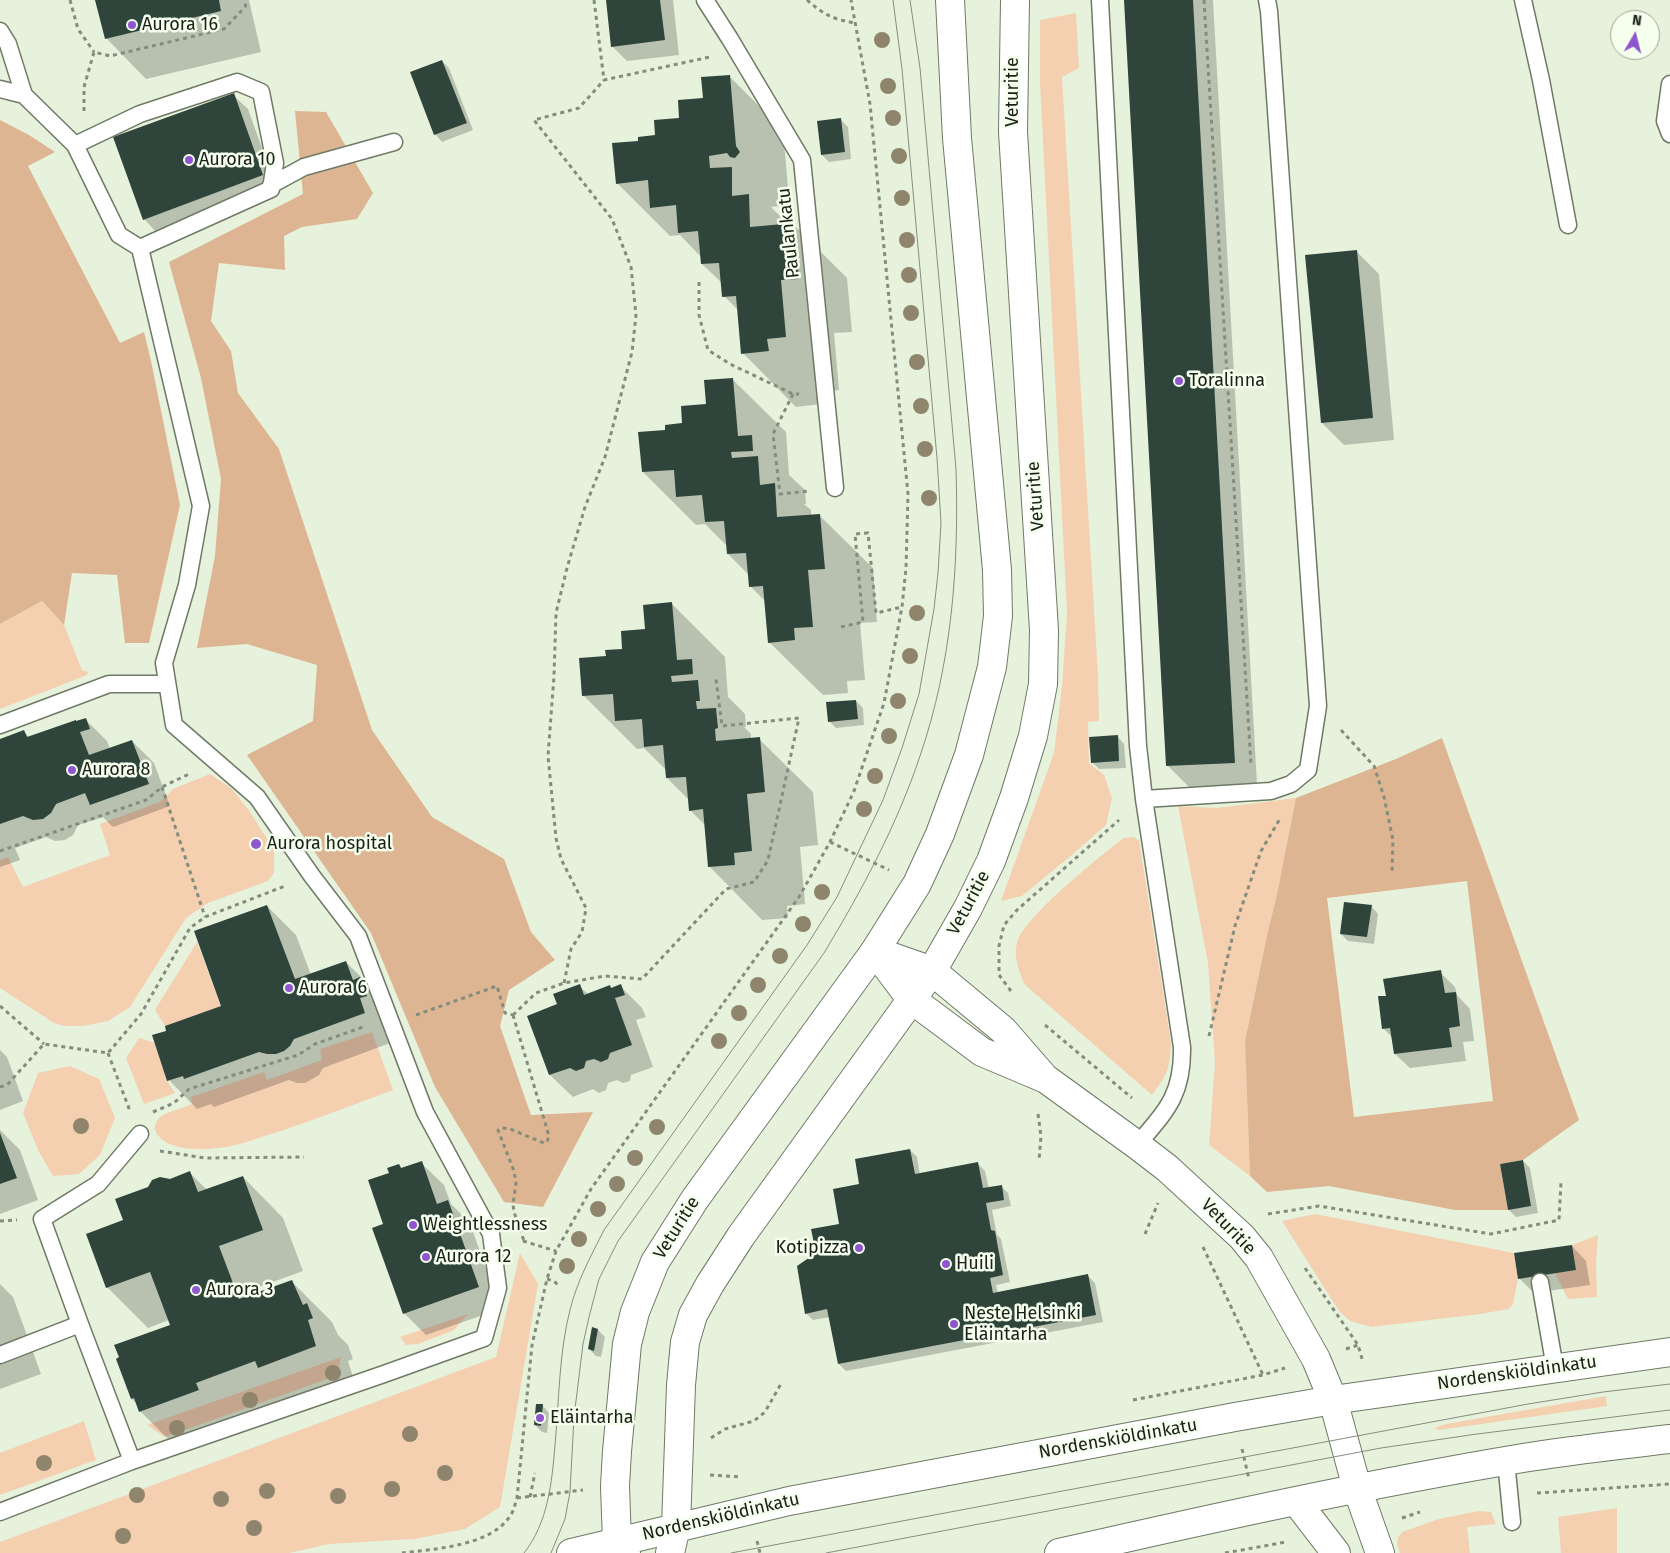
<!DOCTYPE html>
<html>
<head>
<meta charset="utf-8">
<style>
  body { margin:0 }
  #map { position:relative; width:1670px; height:1553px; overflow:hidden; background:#e6f2dc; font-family:"Fira Sans",sans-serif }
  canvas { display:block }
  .north { position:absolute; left:1610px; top:10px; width:50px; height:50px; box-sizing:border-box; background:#f5ffed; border:1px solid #9da597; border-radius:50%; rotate:8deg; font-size:14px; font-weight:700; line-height:20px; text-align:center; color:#1a1f17 }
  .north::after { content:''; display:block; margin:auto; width:18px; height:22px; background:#8f56ce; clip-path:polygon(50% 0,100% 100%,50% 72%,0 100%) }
</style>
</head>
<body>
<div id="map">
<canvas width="1670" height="1553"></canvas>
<div class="north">N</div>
</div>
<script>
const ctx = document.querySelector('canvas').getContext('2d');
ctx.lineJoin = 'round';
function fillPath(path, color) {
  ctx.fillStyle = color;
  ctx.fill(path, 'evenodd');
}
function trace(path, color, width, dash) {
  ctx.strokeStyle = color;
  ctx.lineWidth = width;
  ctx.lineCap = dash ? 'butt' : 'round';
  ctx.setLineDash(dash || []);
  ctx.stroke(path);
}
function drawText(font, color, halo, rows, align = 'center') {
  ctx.font = font + ' "Fira Sans",sans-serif';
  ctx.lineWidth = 5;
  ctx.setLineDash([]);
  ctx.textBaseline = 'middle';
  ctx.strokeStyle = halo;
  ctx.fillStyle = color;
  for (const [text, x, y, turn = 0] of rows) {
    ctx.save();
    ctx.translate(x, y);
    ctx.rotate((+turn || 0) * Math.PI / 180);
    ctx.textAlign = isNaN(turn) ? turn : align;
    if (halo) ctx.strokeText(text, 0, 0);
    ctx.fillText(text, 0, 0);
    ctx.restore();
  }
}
const green = new Path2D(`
  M1076,13l3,55 -17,9 36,599 1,45 -11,1 1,41 15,12 8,23 -6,27 -33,29 -51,42 -21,5 53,-148 8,-66 5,-74 -27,-530v-63z
  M42,601l22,24 18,45 6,2 -1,3 -87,34v-85z
  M210,774l22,15 18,23 24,38v23l-6,8 -60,22 -22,15 -56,89 -22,14 -25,5h-19l-10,-3 -54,-35v-128l8,-3 15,30 87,-32 -10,-31 60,-22 13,-13z
  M1296,798l-19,96 -9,37 -23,110 5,135 -41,-31 6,-81 -7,-101 -30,-157 39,2z
  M1133,837l6,3 32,203c-1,26 -4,32 -19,52l-128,-111c-5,-14 -11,-27 -7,-41 7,-27 82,-85 106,-105z
  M197,942l24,64 -56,20 -10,-16z
  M372,1032l21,58c-41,15 -83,32 -125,45 -11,3 -22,8 -33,10 -20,5 -70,10 -80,-15 -1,-4 2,-10 5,-13 6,-5 24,-9 32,-13l-1,-7 73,-25 3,8 55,-20 -2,-11z
  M139,1038l16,5 12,38 8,12 -31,11 -18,-46z
  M70,1066l29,13 16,39 -15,37 -21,19 -26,2 -15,-26 -15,-37 15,-40z
  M1315,1214l199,39 4,26 -5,25 -4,5 -29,5 -109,13 -21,-6 -11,-10 -57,-90z
  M1598,1235l-2,27 1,35 -29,2 -13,-26 21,-3 -4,-25z
  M520,1253l18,31 -38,223 -35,22 -51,10 -85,5 -40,9h-289v-11l496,-185z
  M468,1314l-14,16 -36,14 -12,1 -6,-8z
  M341,1357l-3,12 -8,9 -165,59 -18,-12z
  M1606,1396l1,10 -168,24 -4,-1 2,-2 9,-3z
  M84,1421l12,39 -96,35v-42z
  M1617,1508v45h-56l-3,-36z
  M1479,1511l12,1 5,12 -29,3 3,26h-70c-4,-8 -4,-15 2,-21l37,-13z`);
const forest = new Path2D(`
  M295,111l31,1 47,81 -16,26 -55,8 -18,9 1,34 -66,-7 -8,58 20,30 7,42 41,56 93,281 60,87 72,42 27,73 24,28 -46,30 -9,36 31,89 62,-3 -50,95 -39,-5 -69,-115 -64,-154 -124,-178 66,-34 4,-56 -70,-21 -50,4 18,-92 6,-77 -20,-101 -32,-116 134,-68z
  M0,120l29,15 26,17 -27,14 92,177 24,-11 7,29 29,144 -31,138h-24l-8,-68 -45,-2 -8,52 -22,-24 -42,23z
  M1442,738l137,382 -56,40 -23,4 8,46h-53l-126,-24 -62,6 -17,-16 -5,-135 23,-110 9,-37 19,-96 100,-39zM1467,881l26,220 -139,16 -27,-219z`);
const shadow = new Path2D(`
  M97,0h152l12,52 -115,27 -40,-41z
  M607,0h66l6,55 -52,6 -15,-15z
  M1125,0h88l44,784 -67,4 -22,-22z
  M442,61l7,7 24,62 -31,12 -7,-8z
  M729,76l54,54 6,70 4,6 -4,5 -9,-5 -9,1 14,14v4l8,-1 54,54 5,54 -18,1 5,57 -19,2 1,12 -25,3 -53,-54 -4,-42 -15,-15 -1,-12 -21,-20 -1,-7 -21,-22 -10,1 -53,-53 23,-41 17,-6 24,-17z
  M233,95l15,14 29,81 -119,44 -14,-15z
  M841,120l7,7 3,32 -22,3 -7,-7z
  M1357,252l22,22 15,166 -50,5 -22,-22z
  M732,379l54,53 3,43 16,15 1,14h-2l7,6v6l8,-1 54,53 4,54 -17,1 5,57 -18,1 1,12 -25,2 -54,-53 -3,-40 -16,-16 -1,-11 -21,-21 -1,-8 -22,-22 -9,1 -53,-53 24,-41 17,-7 23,-19z
  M671,603l54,54 3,40 17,17 1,13h-2l7,7v5h8l54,53 5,53 -18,2 5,57 -18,2 1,12 -26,2 -53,-54 -4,-41 -15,-15 -1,-10 -22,-22v-7l-23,-23 -7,1 -53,-53 23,-39 17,-7 22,-20z
  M856,701l7,7 1,17 -28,3 -7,-7z
  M85,719l22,22 3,8 22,-8 22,22 16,43 -57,21 -10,-10 -25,8 -5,10 -8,5 -10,1 -9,-4 -31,11 5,12 -20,7v-126l24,-9 5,5z
  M1117,736l7,8 2,24 -27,1 -7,-7z
  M267,906l29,29 15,40 35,-13 29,29 18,51 -70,26 -4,7 -14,8h-8l-8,-3 -75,27 -3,-3 -14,5 -28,-29 -1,-49 54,-25z
  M1371,906l7,8 -4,30 -26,-3 -7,-7z
  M1440,972l15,15 2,8 13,14 4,32 -11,1 3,19 -56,7 -15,-14 -2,-16 -9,-9 3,-32z
  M579,986l9,8 32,-8 22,22 4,9 -10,3 17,47 -22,8 -1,6 -7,2 -6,-3 -9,3 -2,7 -7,3 -6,-4 -20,8 -23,-22 -21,-59 30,-11z
  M0,1050l7,7 16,44 -23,9z
  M0,1130l20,20 18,50 -38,14z
  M910,1150l7,7 3,18 58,-11 7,7 4,18 12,-3 7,7 3,13 -19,4 5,25 4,4 9,43 -14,3 2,8 90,-17 7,7 8,39 -257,49 -7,-7 -9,-47 -17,3 -7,-7 12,-59 23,-29 20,-40z
  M1523,1161l7,7 8,45 -22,4 -7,-7z
  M421,1163l23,22 7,19 19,19 30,86 -74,26 -22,-22 -19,-88 5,-51 9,-9 3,4z
  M190,1173l17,17 36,-13 40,41 20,53 -44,16 2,5 30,-11 41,41 6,13 10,10 5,14 -5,2 8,26 -175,65 -41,-41 -3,-7 -5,-5 -14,-40 53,-34 -2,-5 -21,8 -41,-41 17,-66 46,-41z
  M1572,1246l14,15 4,24 -56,8 -15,-15z
  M0,1284l13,13 28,77 -41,15z
  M598,1330l7,7 -4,20 -5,-1 -7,-7z
  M542,1405l7,8 -2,20 -5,-1 -7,-7z`);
const building = new Path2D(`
  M95,0h124l2,11 -116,28z
  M606,0h54l5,40 -54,7z
  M1124,0h69l42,763 -69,3z
  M442,60l25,63 -33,12 -24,-63z
  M730,75l6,71 4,6 -5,6 -5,-1 -3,-4 -18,3 1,12 22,-1v29l17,-2 1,33 44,-4 5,56 -18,1 5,57 -19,2 2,12 -28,3 -5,-58 -14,1 -3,-34 -18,1 -3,-33 -20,2 -2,-28 -26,3 -2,-28 -32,4 -4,-41 26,-2v-4l17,-2 -1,-15 25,-2 -1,-18 25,-2 -2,-21z
  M234,93l29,82 -120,45 -30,-83z
  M841,118l4,34 -24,3 -4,-34z
  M1357,250l16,168 -52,5 -16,-168z
  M733,378l5,58 14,-1 1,16 -22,1 1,6 26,-2 2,29 15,-2 2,34 43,-3 5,55 -17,1 5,57 -19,1 1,12 -27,3 -5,-57 -14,1 -3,-34 -19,1 -3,-33 -19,1 -3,-27 -26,2 -2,-27 -32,2 -4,-40 27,-2v-5l17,-2 -1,-17 25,-2 -2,-24z
  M672,602l5,58 15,-1 1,15 -22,2 1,6 26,-2 2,21h-4l1,8 19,-1 2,20 -3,1 1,12 44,-4 5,55 -18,2 5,57 -18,2 1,12 -27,2 -5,-58 -14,2 -3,-34 -20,1 -3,-33 -19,2 -2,-28 -27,2 -2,-27 -31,2 -3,-38 27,-2 -1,-6 17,-1 -1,-18 24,-2 -2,-24z
  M856,700l2,19 -30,3 -2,-20z
  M86,718l4,11 -10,3 9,23 43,-15 17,44 -59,21 -5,-12 -29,11 -5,9 -8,6 -10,1 -10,-4 -23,8v-85l24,-9 3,7 49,-17v1z
  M1118,735l1,26 -28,2 -2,-26z
  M1344,902l28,3 -5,32 -27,-3z
  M267,905l28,74 51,-18 7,19 7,-3 7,19 -7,2 5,15 -71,26 -4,7 -6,5 -8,3h-9l-8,-2 -75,27 -1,-3 -16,5 -15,-46 14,-4 -1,-5 56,-20 -27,-75z
  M1441,970l4,23 11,-1 4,34 -11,2 3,19 -58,7 -4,-26 -8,1 -4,-33h8l-3,-17z
  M580,984l4,11 26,-10 1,3 10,-4 4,11 -10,3 17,47 -22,8 -2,6 -7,3 -7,-3 -8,2 -2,7 -8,3 -6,-3 -21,7 -22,-59 30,-12 -4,-10z
  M0,1133l17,45 -17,6z
  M910,1149l5,25 63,-12 5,26 19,-3 2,15 -18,3 5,27 4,1 8,44 -13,3 3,15 95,-19 8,41 -258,49 -11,-55 -22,5 -8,-48 19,-13 -5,-24 28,-5 -6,-35 26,-5 -4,-25z
  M1523,1160l8,46 -23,4 -8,-46z
  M422,1161l15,43 11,-4 31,87 -76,27 -31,-86 11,-4 -15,-44 21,-7 -2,-5 12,-4 2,4z
  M190,1171l8,21 45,-16 20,54 -44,16 20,53 53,-19 11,25 4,-2 6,15 -5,2 8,26 -58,22 -3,-7 -59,22 3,7 -60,22 -5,-14 -3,1 -15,-40 3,-2 -5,-12 56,-20 -20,-53 -44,16 -20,-54 37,-14 -8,-21 33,-12 4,-7 8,-3 10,2z
  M1572,1245l4,25 -58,9 -4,-26z
  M592,1327l6,2 -4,22 -6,-2z
  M536,1404h7l-2,22 -7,-1z`);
const path = new Path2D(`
  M70,0l8,29 16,23
  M594,0l10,80 106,-23
  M807,0c17,15 26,19 48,23
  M1204,0l47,765
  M84,111v-24l10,-35 16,4 114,-27 21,-22 2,-7
  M699,282v33l9,35 22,14 63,30h6
  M793,394l-20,40 7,60 30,-3
  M841,627l22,-5 -8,-88 13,-1 8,80 26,-6
  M1341,730l33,36 10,31 9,43 -1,33
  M162,787l43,130
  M830,842l59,28
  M0,851l146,-51 16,-13 27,-13
  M564,983l7,-34 11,-17 4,-24 -25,-49 -5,-21 -8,-82 6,-80 2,-63 11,-45 18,-61 20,-50 27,-105 4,-37 -5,-48 -19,-48 -78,-99 45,-12 25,-28
  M1011,991l-12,-16v-29l5,-21 13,-15 102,-90
  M0,1006l44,38
  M416,1015l81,-29 8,27 8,2
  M513,1015l23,-22 28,-10 41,-7 37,3 84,-90 28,-7 14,-22 31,-142 -77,8 -6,-47
  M513,1015l36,121 -2,6 -3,1 -34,-14 -8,-1 -4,2 16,41 2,12 -3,21 1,8 10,29
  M1045,1025l87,73
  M1209,1036l26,-110 26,-75 20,-34
  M108,1053l22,58
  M0,1087l7,-2 37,-41 64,9 33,-39 49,-86 15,-11 80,-31
  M153,1112l21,-9 15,-14 109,-34 17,-11 48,-17
  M1038,1114l3,22 -2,25
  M160,1151l45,7 99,-1
  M1268,1214l51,-8 172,28 68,-14 2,-38
  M0,1221l17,-1
  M1145,1234l13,-31
  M523,1241l33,10
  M1203,1247l60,128
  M1305,1268l53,77 5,17
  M547,1279l7,2 4,4
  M1346,1349l12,-4
  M1133,1400l130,-25 22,-7
  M711,1438l14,-9 29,-8 11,-9 17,-30
  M1242,1449l7,30
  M710,1475l31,2
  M1537,1493l133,-9
  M530,1497l5,-24
  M517,1498l66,-8
  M1402,1518l18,-6
  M757,1541l3,12
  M402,1553c32,-4 89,-7 108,-37 4,-5 5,-12 7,-18l15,-153 15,-66 9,-28 35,-62 208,-292 31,-55 24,-51 30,-88 18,-96 4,-39 2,-74 -38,-390 -19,-104
  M1225,1553l61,-11`);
const lane = new Path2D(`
  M705,0l25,39 72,121 33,328
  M1100,0l38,746 6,53 38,248c1,48 -16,64 -45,98
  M1523,0l18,80 27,145
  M0,31l8,13 16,51 51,50 44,90 21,13 131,-59 4,-26 -14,-71 -24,-10 -97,32 -65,31
  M1670,84l-5,37 5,13
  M0,89l24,6
  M271,185l33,-18 90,-25
  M0,725l109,-41h58
  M1144,799l127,-8 20,-7 17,-14 10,-64 -49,-695 -2,-11
  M1540,1282l15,86
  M0,1355l80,-31
  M132,1461l-52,-137 -38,-105 56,-35 42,-50
  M1506,1461l6,61
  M0,1512l132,-51 252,-87 100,-36 14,-50 -7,-54 -66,-122 -67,-176 -46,-60 -55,-79 -83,-72 -10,-62 23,-78 14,-79 -61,-258`);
const secondary = new Path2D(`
  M875,951l36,48 71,53 64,27 91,66 30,23 75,69 17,21 57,101 17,41 24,88 23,65
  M875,951l57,20 71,59 40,46
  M1296,1501l40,52
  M626,1553l-9,-11 172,-41 446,-84 98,-17 337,-48
  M1059,1553c154,-35 308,-69 464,-95 49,-8 98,-13 147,-19`);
const primary = new Path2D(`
  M571,1553l46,-11 -2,-56 2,-35 10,-107 8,-32 20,-50 40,-63 180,-248 42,-67 23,-50 29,-79 23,-88 6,-51 -1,-46 -40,-432 -7,-138
  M670,1553l6,-26 5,-142 4,-43 8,-27 17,-31 31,-48 191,-265 36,-63 23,-47 23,-63 19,-62 10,-52 1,-54 -31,-498 2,-132`);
const tram = new Path2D(`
  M524,1553c24,-30 28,-71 31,-108 4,-43 4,-93 15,-135 7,-29 21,-54 34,-80l203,-285 30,-48 46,-97 19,-52 17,-54 15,-85 4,-36 3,-50 -4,-65 -35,-389 -9,-69
  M551,1553l14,-34 5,-27 4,-75 9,-73 6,-27 10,-38 19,-38 206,-288c38,-63 73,-128 96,-197 32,-93 39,-190 36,-287l-36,-401 -10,-68
  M731,1553l797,-149 75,-12 67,-8
  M826,1553l555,-105 96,-14 193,-24`);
const trees = [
  [882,40],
  [888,86],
  [893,118],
  [899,156],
  [902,198],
  [907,240],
  [909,275],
  [911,313],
  [917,362],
  [921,406],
  [925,449],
  [929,498],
  [917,613],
  [910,656],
  [898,701],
  [889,736],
  [875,776],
  [864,809],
  [822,892],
  [803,924],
  [780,956],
  [758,985],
  [739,1013],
  [719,1041],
  [81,1126],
  [657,1127],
  [635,1158],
  [617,1184],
  [598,1209],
  [579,1239],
  [567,1266],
  [333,1373],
  [250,1400],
  [177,1428],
  [410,1434],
  [44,1463],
  [445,1473],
  [392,1489],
  [267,1491],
  [137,1495],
  [338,1496],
  [221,1499],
  [254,1528],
  [123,1536]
];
const markers = [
  [132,25,5,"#8f56ce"],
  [189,160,5,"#8f56ce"],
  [1179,381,5,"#8f56ce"],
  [72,770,5,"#8f56ce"],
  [256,844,6,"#8f56ce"],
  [289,988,5,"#8f56ce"],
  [413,1225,5,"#8f56ce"],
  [859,1248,5,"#8f56ce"],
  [426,1257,5,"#8f56ce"],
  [946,1264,5,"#8f56ce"],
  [196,1290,5,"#8f56ce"],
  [954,1324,5,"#8f56ce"],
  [540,1418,5,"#8f56ce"]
];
const poiNames = [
  ["Aurora 16",142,25],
  ["Aurora 10",199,160],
  ["Toralinna",1189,381],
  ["Aurora 8",82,770],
  ["Aurora hospital",267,844],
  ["Aurora 6",299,988],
  ["Weightlessness",423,1225],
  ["Kotipizza",849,1248,"right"],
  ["Aurora 12",436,1257],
  ["Huili",956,1264],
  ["Aurora 3",206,1290],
  ["Neste Helsinki",964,1314],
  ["Eläintarha",964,1335],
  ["Eläintarha",550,1418]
];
const streetNames = [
  ["Veturitie",1013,92,-90],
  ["Paulankatu",789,233,-96],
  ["Veturitie",1036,496,-94],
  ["Veturitie",969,903,-62],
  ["Veturitie",1228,1227,46],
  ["Veturitie",677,1228,-58],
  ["Nordenskiöldinkatu",1517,1373,-8],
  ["Nordenskiöldinkatu",1118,1439,-10],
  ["Nordenskiöldinkatu",721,1517,-13]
];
fillPath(green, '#f4d0b1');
fillPath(forest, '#deb592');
fillPath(shadow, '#0003');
fillPath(building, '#2f453c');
trace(lane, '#6f7a66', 19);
trace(secondary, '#6f7a66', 30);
trace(primary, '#6f7a66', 30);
trace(path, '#838c7d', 3, [4, 4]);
trace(lane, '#fff', 16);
trace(secondary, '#fff', 28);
trace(primary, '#fff', 28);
trace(tram, '#868e7f', 1);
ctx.fillStyle = '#8f856c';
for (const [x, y] of trees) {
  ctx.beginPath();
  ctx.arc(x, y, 8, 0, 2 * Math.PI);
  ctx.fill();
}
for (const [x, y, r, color] of markers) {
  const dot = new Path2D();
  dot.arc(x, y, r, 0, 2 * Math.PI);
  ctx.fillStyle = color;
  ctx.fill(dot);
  trace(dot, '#f5ffed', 2);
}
drawText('18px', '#1a1f17', '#f5ffed', poiNames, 'left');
drawText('18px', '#1a1f17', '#f5ffed', streetNames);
</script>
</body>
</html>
